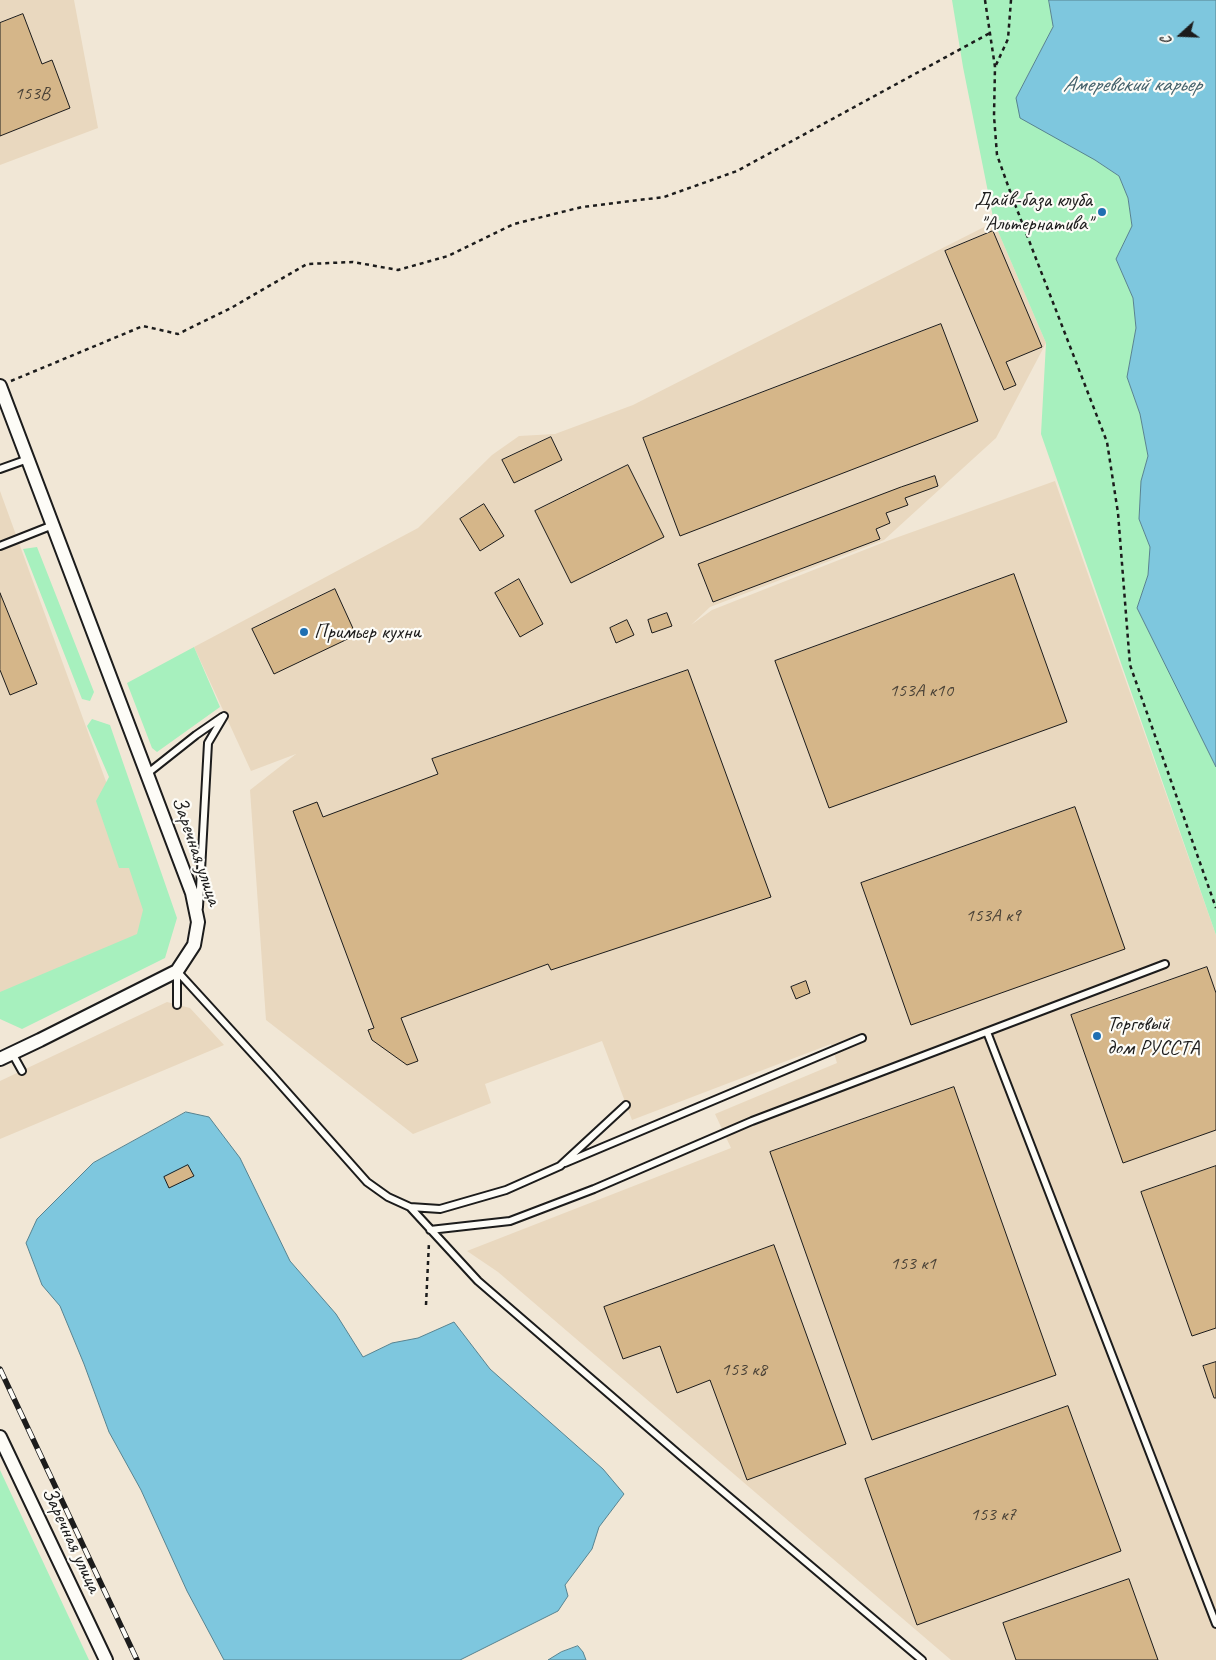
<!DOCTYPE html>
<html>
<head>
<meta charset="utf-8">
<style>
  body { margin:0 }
  #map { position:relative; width:1216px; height:1660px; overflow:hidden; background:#f1e7d6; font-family:Caveat,sans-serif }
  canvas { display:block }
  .north { position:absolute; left:1156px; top:10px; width:50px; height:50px; -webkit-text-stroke:4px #fdfcf7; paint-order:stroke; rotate:250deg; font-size:14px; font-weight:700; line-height:20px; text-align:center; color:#1c1c1c }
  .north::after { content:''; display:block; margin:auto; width:18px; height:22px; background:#1c1c1c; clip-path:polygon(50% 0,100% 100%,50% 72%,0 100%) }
</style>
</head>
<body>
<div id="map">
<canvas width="1216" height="1660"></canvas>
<div class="north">С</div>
</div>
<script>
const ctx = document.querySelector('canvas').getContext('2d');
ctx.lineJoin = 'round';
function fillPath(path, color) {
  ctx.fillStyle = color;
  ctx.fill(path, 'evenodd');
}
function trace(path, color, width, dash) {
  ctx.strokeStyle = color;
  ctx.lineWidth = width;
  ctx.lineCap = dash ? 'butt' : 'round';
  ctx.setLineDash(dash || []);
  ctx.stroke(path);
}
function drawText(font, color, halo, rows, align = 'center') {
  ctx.font = font + ' Caveat,sans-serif';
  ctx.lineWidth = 4.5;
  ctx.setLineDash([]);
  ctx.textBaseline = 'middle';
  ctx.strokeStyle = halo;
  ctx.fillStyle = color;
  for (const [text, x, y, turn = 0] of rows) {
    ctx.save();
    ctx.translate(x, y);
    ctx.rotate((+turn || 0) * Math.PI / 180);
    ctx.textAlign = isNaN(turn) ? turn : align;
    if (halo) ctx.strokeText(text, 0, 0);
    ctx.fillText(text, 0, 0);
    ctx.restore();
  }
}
const built = new Path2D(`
  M0,0h74l24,128 -98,37z
  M994,222l52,121 -50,95 -112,102 -174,67 -19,18 21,-15 175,-69 168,-60 161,454v725h-265l-453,-388 -31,-21 264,-103 -16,-34 122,-51 -6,-19 -199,76 -30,-79 -117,43 6,19 -78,31 -147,-114 -16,-230 46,-36 -45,17 -57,-124 224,-119 74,-73 27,-19 36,-2 78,-29z
  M0,491l154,422 -8,35 -146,64z
  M167,1002l23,6 34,37 -224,94v-58z`);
const green = new Path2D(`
  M952,0h97l4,27 -37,71 79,62 24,16 9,22 4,28 -16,33 17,39 3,30 -9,49 13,37 8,42 -7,25 -2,38 11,28 -2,28 -11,33 79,159v168l-175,-501 5,-91 -52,-121 -31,-155z
  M37,547l57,145 -4,9 -8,-2 -59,-150z
  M194,647l26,60 -63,45 -5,-4 -25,-65z
  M92,719l18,6 67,193 -12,40 -143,71 -22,-10v-27l137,-58 6,-24 -14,-42h-10l-23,-67 13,-24 -22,-51z
  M0,1470l89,190h-89z`);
const water = new Path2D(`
  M1049,0h167v767l-79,-159 11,-33 2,-28 -11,-28 2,-38 7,-25 -8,-42 -13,-37 9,-49 -3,-30 -17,-39 16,-33 -4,-28 -9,-22 -24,-16 -75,-42 -4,-20 37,-71z
  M186,1112l23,5 31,41 50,103 46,53 27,43 29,-14 26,-5 36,-16 36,47 113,100 21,25 -25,33 -7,22 -27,36 3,11 -10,15 -98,49h-236l-37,-69 -46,-101 -32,-58 -25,-68 -24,-58 -18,-21 -16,-42 11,-24 56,-56z
  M578,1646l5,6 3,8h-38l13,-8z`);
const building = new Path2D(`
  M23,14l19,50 10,-4 18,48 -70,28v-113z
  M993,231l49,116 -36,15 10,23 -12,5 -59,-139z
  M941,324l37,97 -298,115 -37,-98z
  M551,437l11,23 -48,23 -12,-23z
  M628,465l36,72 -93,46 -36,-72z
  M935,476l3,10 -33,12 3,7 -22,8 4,10 -14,6 4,10 -167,63 -15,-38 203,-77z
  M484,504l20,32 -24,15 -20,-32z
  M1014,574l53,148 -238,86 -54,-147z
  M519,579l24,45 -23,13 -25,-44z
  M335,589l21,46 -82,39 -22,-45z
  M0,593l37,91 -27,11 -10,-25z
  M667,613l5,13 -20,7 -4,-13z
  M627,620l7,15 -18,8 -6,-15z
  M688,670l83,227 -220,73 -3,-6 -147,54 17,43 -11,4 -35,-25 -4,-10 6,-2 -81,-217 24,-9 6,15 115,-43 -6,-15z
  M1075,807l50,142 -214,76 -50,-142z
  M1207,967l9,26v137l-93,33 -52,-148z
  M806,981l4,12 -14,6 -5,-12z
  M954,1087l102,288 -184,65 -102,-288z
  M188,1165l6,11 -25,12 -5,-11z
  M1216,1166v162l-24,8 -51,-144z
  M774,1245l72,199 -99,36 -37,-100 -33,13 -17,-47 -37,13 -19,-52z
  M1216,1362v36h-2l-11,-32z
  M1068,1406l53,145 -204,74 -52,-146z
  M1129,1579l29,81h-142l-13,-37z`);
const path = new Path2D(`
  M985,0l10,67 -1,49 3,39 14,39 96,248 11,71 12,152 86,243
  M996,65l12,-26 3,-39
  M11,381l132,-55 35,8 53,-26 76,-44 46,-2 45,8 50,-14 66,-32 68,-17 82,-10 73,-26 253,-138
  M426,1305l3,-63`);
const service = new Path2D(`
  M0,469l28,-10
  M0,546l53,-21
  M148,773l48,-38 26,-18
  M199,907l9,-164 16,-27
  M177,971l95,104 95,107 21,15 22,10 30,2 66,-19 54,-24 66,-61
  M177,972v33
  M987,1032l229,592
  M12,1053l10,18
  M565,1163l297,-125
  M410,1207l68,74 204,176 240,203
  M430,1230l80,-9 84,-32 158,-68 413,-157`);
const minor = new Path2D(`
  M0,386l192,507 6,29 -4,23 -17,26 -137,69 -40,19
  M0,1437l106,223`);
const rail = new Path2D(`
  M0,1369l137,291`);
const markers = [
  [1102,212,5,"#1f6fb2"],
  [304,632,5,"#1f6fb2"],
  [1097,1036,5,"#1f6fb2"]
];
const numberNames = [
  ["153В",32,94],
  ["153А к10",921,691],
  ["153А к9",993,916],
  ["153 к1",913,1264],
  ["153 к8",744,1370],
  ["153 к7",993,1515]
];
const poiNames = [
  ["Дайв-база клуба",1092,200,"right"],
  ["\"Альтернатива\"",1092,224,"right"],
  ["Примьер кухни",314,632],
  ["Торговый",1107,1024],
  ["дом РУССТА",1107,1048]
];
const streetNames = [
  ["Заречная улица",196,851,71],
  ["Заречная улица",71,1540,65]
];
const waterNames = [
  ["Амеревский карьер",1132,85]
];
fillPath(built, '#e9d8bf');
fillPath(green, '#a7f0be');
fillPath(water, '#7ec7de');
trace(water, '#578390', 1);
fillPath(building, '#d5b689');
trace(building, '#1c1c1c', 1);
trace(service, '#1c1c1c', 10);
trace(minor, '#1c1c1c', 16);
trace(path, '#1c1c1c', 2.5, [4, 4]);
trace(service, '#fdfcf7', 6);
trace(minor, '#fdfcf7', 12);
trace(rail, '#1c1c1c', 5.5);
trace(rail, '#fdfcf7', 4, [11]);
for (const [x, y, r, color] of markers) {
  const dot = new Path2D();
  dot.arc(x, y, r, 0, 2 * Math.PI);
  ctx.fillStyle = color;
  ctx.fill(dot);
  trace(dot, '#fdfcf7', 2);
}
drawText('19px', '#4a4237', null, numberNames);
drawText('21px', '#1c1c1c', '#fdfcf7', poiNames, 'left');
drawText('21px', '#1c1c1c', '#fdfcf7', streetNames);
drawText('italic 22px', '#43606a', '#fdfcf7', waterNames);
</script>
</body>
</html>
